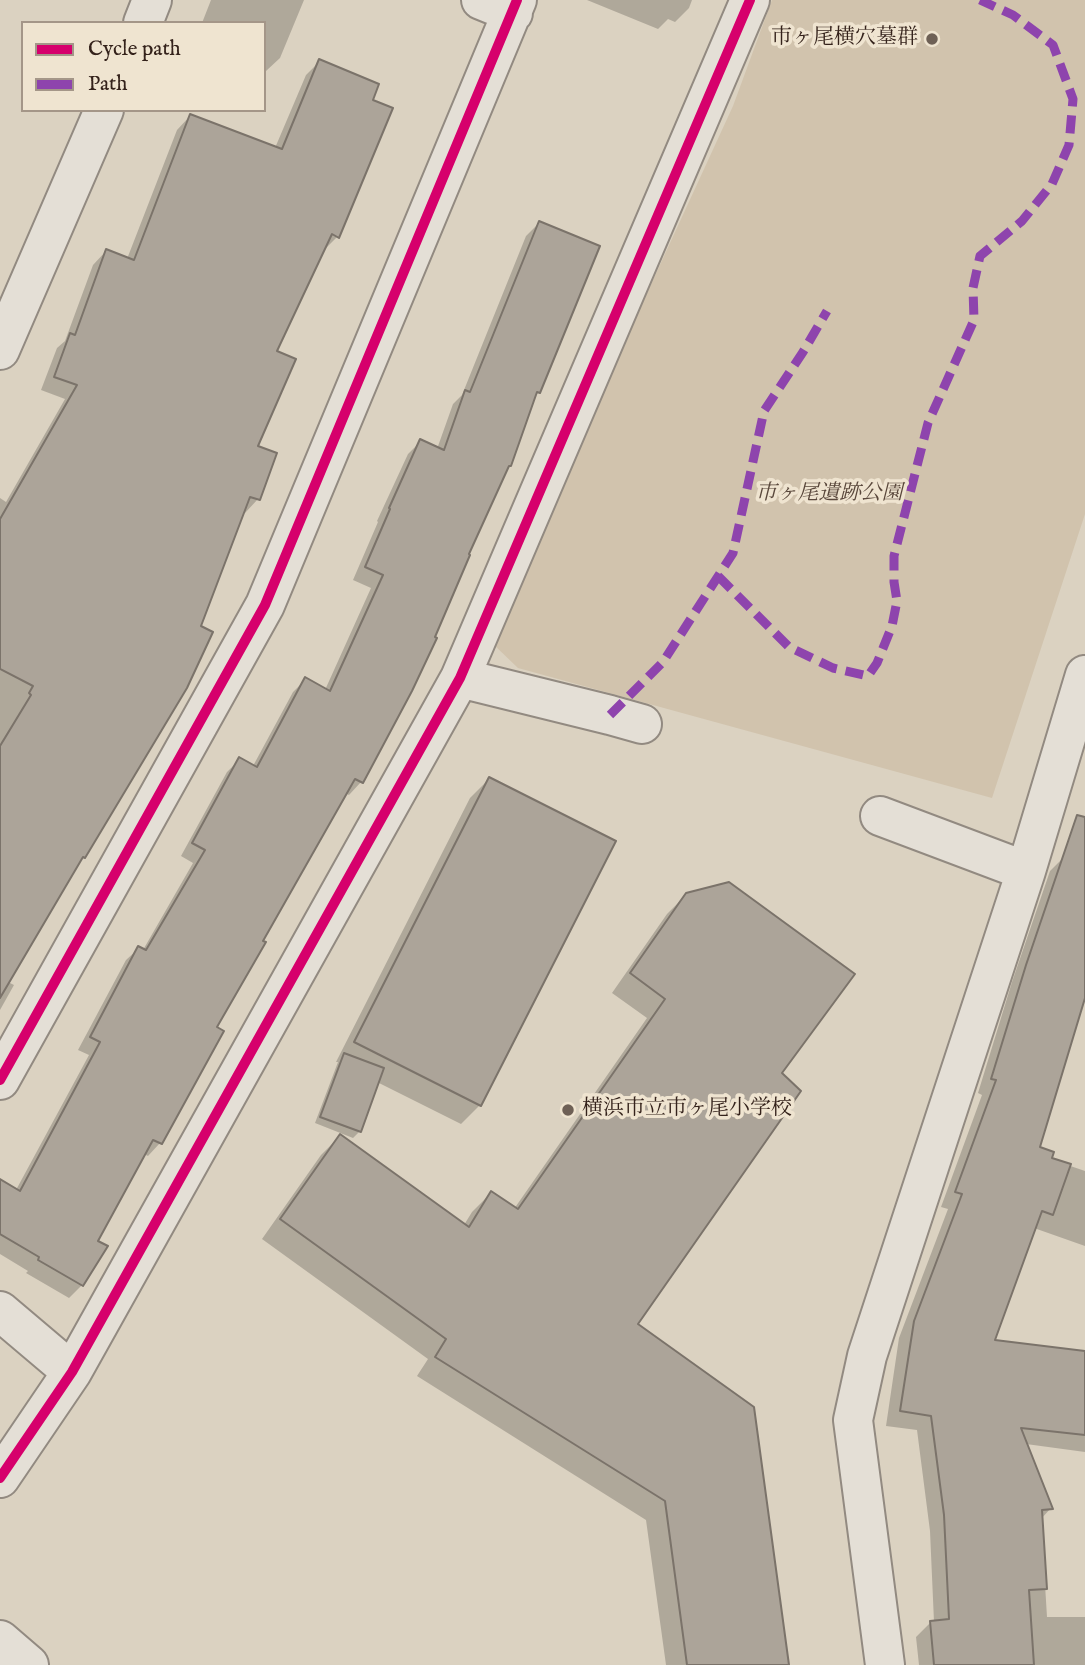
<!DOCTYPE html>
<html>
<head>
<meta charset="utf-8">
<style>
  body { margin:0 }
  #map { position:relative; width:1085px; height:1665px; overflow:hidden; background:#dbd2c1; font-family:"IM FELL English",serif }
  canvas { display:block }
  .legend { position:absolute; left:21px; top:21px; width:245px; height:91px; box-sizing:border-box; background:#efe4d0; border:2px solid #a49688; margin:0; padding:9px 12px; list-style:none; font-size:21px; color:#34221b }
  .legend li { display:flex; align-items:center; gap:14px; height:35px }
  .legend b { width:35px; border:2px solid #a49688 }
</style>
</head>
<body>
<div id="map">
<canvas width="1085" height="1665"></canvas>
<ul class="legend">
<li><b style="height:9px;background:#d6006c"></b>Cycle path</li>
<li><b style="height:9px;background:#8e44ad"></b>Path</li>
</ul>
</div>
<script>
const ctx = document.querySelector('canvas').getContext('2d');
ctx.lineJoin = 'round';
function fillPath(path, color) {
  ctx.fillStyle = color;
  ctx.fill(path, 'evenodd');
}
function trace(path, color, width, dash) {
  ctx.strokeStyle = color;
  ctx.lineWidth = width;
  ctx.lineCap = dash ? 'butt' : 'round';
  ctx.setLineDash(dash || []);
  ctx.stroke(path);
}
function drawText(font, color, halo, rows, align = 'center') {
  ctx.font = font + ' "IM FELL English","Noto Serif JP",serif';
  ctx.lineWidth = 7;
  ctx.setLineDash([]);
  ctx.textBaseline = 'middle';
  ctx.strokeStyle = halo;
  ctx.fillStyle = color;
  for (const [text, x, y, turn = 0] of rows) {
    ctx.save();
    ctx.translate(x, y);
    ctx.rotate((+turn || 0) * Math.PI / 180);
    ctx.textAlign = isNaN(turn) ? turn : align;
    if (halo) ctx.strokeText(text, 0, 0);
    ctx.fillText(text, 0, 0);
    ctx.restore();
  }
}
const green = new Path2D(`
  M772,0h313v514l-93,284 -474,-130 -25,-24 103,-240 137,-298z`);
const shadow = new Path2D(`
  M211,0h93l-24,58 -14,13h-2v-48h-62z
  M587,0h105l-3,8 -14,14 -7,-3 -10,10z
  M319,62l51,39 -33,136 -13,13 -49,102 -19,95 2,52 -13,14 -2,-1 -44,115 -14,60 -101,170 -8,8 -68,117 6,3 -14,25v-512l6,4 59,-103 -24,-9 16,-42 8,-7 28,-76 13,-14 21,8 50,-129 13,-14 85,32 31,-73z
  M539,223l-1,169 -5,5 -172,385 -12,13 -4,-2 -131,234 -54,116 -12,13 -4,-2 -48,88 -14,43 -13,13 -43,-25 2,-2 -28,-17v-73l16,9 73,-135 -11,-5 48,-90 13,-12 4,2 50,-87 -12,-7 46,-84 13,-13 13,7 40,-74 12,-12 20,10 46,-102 -18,-8 25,-58 -1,-1 31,-67 13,-13 16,8 16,-45 9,-9 64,-159z
  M489,779l-9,326 -19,19 -84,-42 -17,49 -7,7 -38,-15 23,-61h-2l134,-264z
  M1065,856l20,7v129l-48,156 13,11 35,12v75l-51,-18 -42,114 93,11v99l-59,-8 25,64 -10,11 6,98h38v48h-166l-3,-28 15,-15h3l-4,-91 -13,-101 -31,-4 13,-88 49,-129 -7,-2 41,-112 -4,-2 34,-111 38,-111z
  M687,894l92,179 -143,251 151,341h-121l-20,-145 -229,-144 11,-17 -166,-120 59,-84 19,-19 124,89 8,-13 19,-19 23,16 133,-191 -35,-25 55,-79z`);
const building = new Path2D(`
  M319,59l60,25 -6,16 20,8 -54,130 -7,-4 -55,117 19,8 -38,87 19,7 -17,47 -10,-3 -49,129 12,6 -26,56 -102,170 -2,-1 -83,141v-252l31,-51 -2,-2 4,-7 -33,-17v-150l77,-134 -23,-8 16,-44 5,2 31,-86 28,11 56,-146 92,35z
  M539,221l61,25 -60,147 -3,-1 -26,74h-2l-40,88 1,1 -35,82 2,1 -25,53 -49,92 -8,-4 -92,162 3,1 -49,85 7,4 -62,113 -9,-4 -55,101 10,5 -25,40 -45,-26 1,-3 -39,-23v-55l20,12 80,-149 -10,-5 48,-91 8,4 59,-100 -13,-7 47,-86 18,10 48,-90 25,14 53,-116 -18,-8 25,-58 -1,-1 31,-69 24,11 21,-60 5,2z
  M489,777l127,64 -135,265 -127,-64z
  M1077,815l8,2v181l-45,149 14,5 -2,6 19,6 -18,51 -11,-4 -47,129 90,11v84l-64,-7 32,81 -11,1 5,79 -18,1 5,75h-100l-4,-44 19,-2 -5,-104 -13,-99 -31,-5 14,-90 48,-127 -7,-2 41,-112 -5,-1 35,-114z
  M729,882l126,92 -73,99 19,18 -163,233 116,83 35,258h-102l-22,-164 -230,-144 11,-18 -166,-120 60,-85 129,93 22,-36 27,18 147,-210 -35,-26 56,-80z
  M344,1053l40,15 -23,64 -41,-15z`);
const minor = new Path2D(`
  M481,0l32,13
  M143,23l9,-23
  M0,350l104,-240
  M460,678l150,37 32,9
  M880,816l146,55
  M0,1080l265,-475 252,-605
  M0,1311l72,61
  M0,1478l72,-106 388,-694 290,-678
  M0,1640l29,25
  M885,1665l-32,-245 14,-64 159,-485 59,-196`);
const quiet = new Path2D(`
  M718,576l71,71 44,21 35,8 9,-13 15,-37 5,-25 -3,-19v-26l34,-133 46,-103 -1,-32 7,-32 42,-35 30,-37 17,-39 4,-46 -20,-54 -40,-30 -33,-15
  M610,715l53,-53 70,-109 31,-142 39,-59 24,-41`);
const cycleway = new Path2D(`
  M0,1080l265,-475 252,-605
  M0,1478l72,-106 388,-694 290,-678`);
const markers = [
  [932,39,7,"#6e6055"],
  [568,1110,7,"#6e6055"]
];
const poiNames = [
  ["市ヶ尾横穴墓群",918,39],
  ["横浜市立市ヶ尾小学校",582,1110,"left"]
];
const parkNames = [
  ["市ヶ尾遺跡公園",829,495]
];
fillPath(green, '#d1c3ad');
fillPath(shadow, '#0003');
fillPath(building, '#aca499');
trace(building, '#7b736a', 2);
trace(minor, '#928a81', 42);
trace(minor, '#e4dfd6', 38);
trace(quiet, '#8e44ad', 9, [18, 9]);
trace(cycleway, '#d6006c', 10);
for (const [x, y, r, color] of markers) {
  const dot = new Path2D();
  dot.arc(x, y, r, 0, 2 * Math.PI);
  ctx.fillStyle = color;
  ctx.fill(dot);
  trace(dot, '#efe4d0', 2.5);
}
drawText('21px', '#34221b', '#efe4d0', poiNames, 'right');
drawText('italic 21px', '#59473b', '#efe4d0', parkNames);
</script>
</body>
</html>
